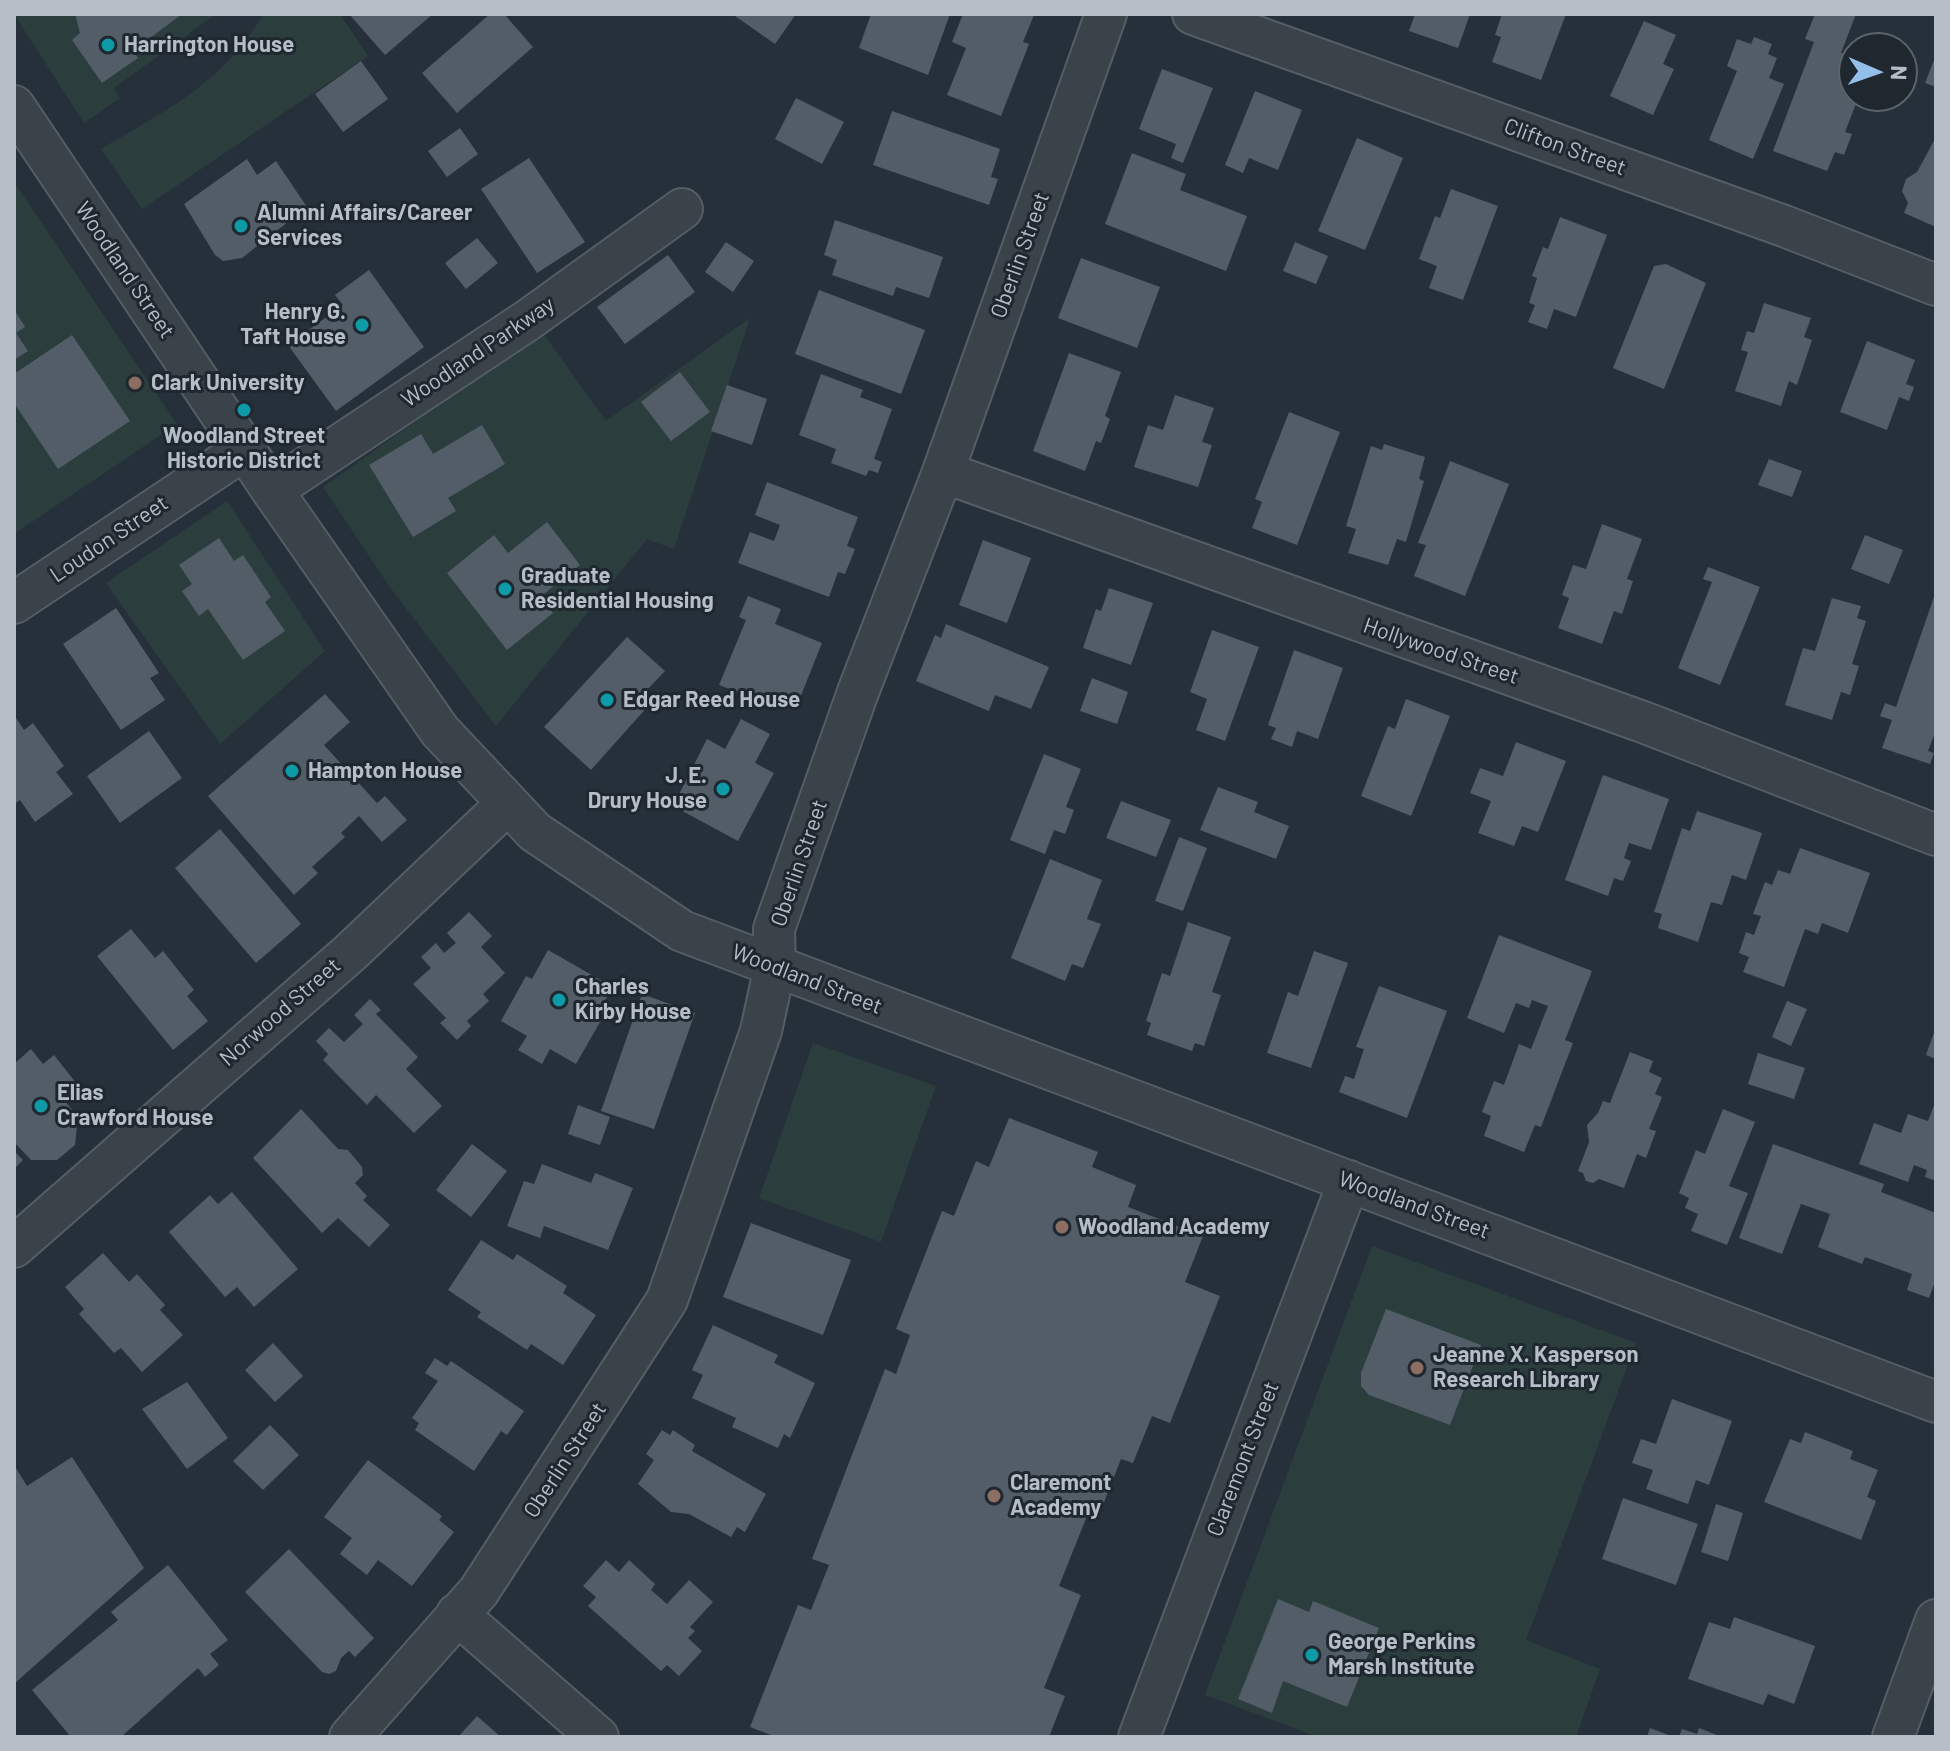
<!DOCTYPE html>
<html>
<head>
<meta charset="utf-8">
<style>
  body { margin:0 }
  #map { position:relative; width:1950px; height:1751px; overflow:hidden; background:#26303a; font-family:Barlow,sans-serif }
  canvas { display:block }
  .frame { position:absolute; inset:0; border:16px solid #b5bdc6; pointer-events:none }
  .north { position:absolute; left:1838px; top:32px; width:80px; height:80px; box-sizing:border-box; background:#1f272f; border:2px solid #5b636b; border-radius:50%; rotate:92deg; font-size:22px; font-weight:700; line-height:32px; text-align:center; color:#b5bdc6 }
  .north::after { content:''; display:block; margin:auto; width:28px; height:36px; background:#95bfeb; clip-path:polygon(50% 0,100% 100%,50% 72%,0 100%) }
</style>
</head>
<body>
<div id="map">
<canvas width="1950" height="1751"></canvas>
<div class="frame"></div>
<div class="north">N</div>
</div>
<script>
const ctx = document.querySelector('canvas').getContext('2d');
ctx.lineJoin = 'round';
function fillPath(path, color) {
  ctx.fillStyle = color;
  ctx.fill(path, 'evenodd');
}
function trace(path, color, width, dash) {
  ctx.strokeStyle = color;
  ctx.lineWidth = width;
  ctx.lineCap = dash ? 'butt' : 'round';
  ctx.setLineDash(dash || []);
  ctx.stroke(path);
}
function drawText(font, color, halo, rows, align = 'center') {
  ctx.font = font + ' Barlow,sans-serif';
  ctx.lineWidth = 6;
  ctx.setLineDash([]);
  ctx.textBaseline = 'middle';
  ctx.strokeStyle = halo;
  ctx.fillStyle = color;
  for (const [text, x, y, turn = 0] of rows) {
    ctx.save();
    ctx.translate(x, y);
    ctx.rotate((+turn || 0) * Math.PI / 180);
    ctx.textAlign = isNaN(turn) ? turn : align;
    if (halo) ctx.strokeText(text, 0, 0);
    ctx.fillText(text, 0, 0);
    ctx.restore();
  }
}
const green = new Path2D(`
  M14,14h202l-102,74 6,10 -36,25z
  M263,14h77l28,42 -226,153 -41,-60c62,-37 127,-69 162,-135z
  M14,182l163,242 -163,110z
  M750,318l-76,231 -27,-10 -151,187 -107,-140 -66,-99 219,-155 64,89z
  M227,501l98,150 -105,93 -114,-161z
  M813,1043l123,43 -55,156 -122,-44z
  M1372,1246l264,97 -110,297 74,29 -24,68h-258l-113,-42z`);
const building = new Path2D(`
  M75,14h107l-49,37 5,7 -36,25 -30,-43 8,-7z
  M349,14h84l-48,41z
  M490,14h14l29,33 -76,66 -35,-40z
  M736,14h60l-21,30 -40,-28z
  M871,14h79l-22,61 -69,-27z
  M963,14l71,1 -11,27 6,2 -28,72 -54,-21 19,-47 -14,-6z
  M1415,14h55l-12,34 -49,-17z
  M1502,14h64l-25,66 -49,-18 9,-25 -6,-2z
  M1815,14h41l-15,39 13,5v38h5l-14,36 7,2 -8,21 -9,-3 -8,19 -54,-20 41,-109 -9,-3z
  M1644,21l32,14 -13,29 11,5 -21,46 -43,-19z
  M1754,37l18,7 -4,10 9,4 -8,20 15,6 -31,75 -44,-19 28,-69 -10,-5 10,-27 14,5z
  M1936,55v32l-11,-4z
  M361,61l27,38 -45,33 -28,-38z
  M1162,69l51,19 -30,75 -12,-5 5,-14 -37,-15z
  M1255,91l47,19 -24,60 -29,-12 -6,15 -18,-8z
  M796,98l48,24 -22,42 -47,-25z
  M892,111l108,38 -9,28 7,2 -9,26 -116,-40z
  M460,128l18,26 -31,23 -19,-26z
  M1936,137v90l-32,-14 4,-10 -6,-12 4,-12 11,-7z
  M1357,138l46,20 -38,92 -47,-19z
  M1132,153l54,21 -6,16 67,26 -21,55 -121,-47z
  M529,158l56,84 -48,31 -56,-84z
  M247,159l10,16 19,-14 31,46 -65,51 -19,3 -8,-6 -31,-51z
  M1451,189l47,17 -35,94 -34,-12 8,-22 -18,-7 16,-43 5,2z
  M1560,217l47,18 -31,82 -22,-8 -7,20 -19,-7 7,-17 -6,-2 8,-25 -5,-2 11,-29 5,2z
  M835,220l108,37 -14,41 -33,-11 -3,9 -61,-21 5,-15 -13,-5z
  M477,238l21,25 -32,26 -21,-26z
  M726,242l28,19 -21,31 -28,-20z
  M1295,242l33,14 -12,28 -33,-13z
  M668,255l27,37 -70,52 -28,-37z
  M1081,258l79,29 -23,61 -79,-30z
  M1666,264l40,19 -42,106 -51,-21 41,-102z
  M369,270l55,77 -88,64 -48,-66 55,-40 -8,-10z
  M819,290l106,40 -24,64 -106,-40z
  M1764,303l47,15 -7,19 8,3 -15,45 -8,-4 -8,25 -46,-15 13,-39 -7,-2 6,-19 7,2z
  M14,309l11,18 -9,6 12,18 -14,9z
  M72,335l58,86 -72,48 -44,-66v-29z
  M1867,341l48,19 -9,24 8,3 -5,14 -10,-4 -12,33 -47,-18z
  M1069,353l52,19 -16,44 5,3 -9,24 -5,-2 -11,30 -52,-20z
  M680,372l30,40 -39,29 -30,-39z
  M821,374l42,16 -3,7 32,12 -18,50 8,3 -4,11 -9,-3 -3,6 -35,-13 5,-14 -37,-14z
  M727,385l40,14 -15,46 -41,-14z
  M1175,395l39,13 -12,34 10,3 -14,42 -64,-20 14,-42 15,5z
  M1289,412l51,20 -43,113 -45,-17 10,-26 -7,-3z
  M482,425l23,39 -57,34 8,13 -43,26 -44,-72 52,-31 12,20z
  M1384,444l41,13 -6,22 5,2 -18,61 -9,-3 -9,26 -40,-12 8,-24 -10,-3 25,-80 11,4z
  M1769,459l33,12 -10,26 -34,-12z
  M1450,461l59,23 -44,112 -51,-20 12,-31 -8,-2z
  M767,482l91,35 -11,29 8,3 -10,25 -7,-2 -9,25 -91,-34 12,-31 24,9 6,-16 -25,-10z
  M547,522l33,43 -40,32 13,16 -46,37 -60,-77 47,-38 14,18z
  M1602,524l40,15 -15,40 6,2 -11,33 -8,-3 -12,33 -44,-16 11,-30 -7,-3 11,-30 13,4z
  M1865,535l38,15 -14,34 -38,-15z
  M219,538l15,23 9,-6 28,42 -6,5 20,29 -42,29 -35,-51 -9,7 -17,-25 10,-7 -13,-19z
  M983,540l48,18 -24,65 -48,-18z
  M1708,567l52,20 -40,98 -42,-17 34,-86 -9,-3z
  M1109,588l44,15 -22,62 -48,-17 13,-39 5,2z
  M1936,591v139l-8,21 6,2 -4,11 -48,-16 10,-28 -12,-4 5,-13 11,4z
  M748,596l33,13 -6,15 47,19 -26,65 -39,-15 -2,6 -36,-14 27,-65 -7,-3z
  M1832,598l29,8 -4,12 9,3 -14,43 7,2 -9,29 -9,-3 -9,28 -47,-15 18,-57 12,3z
  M116,608l43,65 -9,5 15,22 -44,30 -58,-86z
  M946,624l103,43 -18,42 -36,-14 -6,16 -73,-30 19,-46 6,3z
  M1212,630l47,17 -34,94 -29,-11 11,-31 -17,-7z
  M627,637l38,34 -24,25 8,9 -58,65 -47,-43z
  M1294,650l49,18 -25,71 -21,-8 -5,16 -21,-8 5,-11 -8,-3z
  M1092,678l36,14 -11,32 -37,-13z
  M325,694l25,28 -26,23 53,58 8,-7 22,24 -25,22 -23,-26 -18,17 4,4 -33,30 6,6 -24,22 -86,-99z
  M1406,699l44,17 -39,100 -50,-20 27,-70 7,3z
  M14,715l10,15 9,-7 31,43 -8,6 17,22 -38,28 -15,-22 -6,4z
  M741,719l29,15 -15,29 19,10 -36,68 -65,-35 34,-67 18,10z
  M149,731l33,47 -62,45 -33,-47z
  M1516,742l50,19 -28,71 -16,-6 -8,20 -36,-13 13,-32 -21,-8 10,-25 23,8z
  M1044,754l37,15 -15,38 8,3 -9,24 -11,-4 -9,24 -35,-14z
  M1603,775l66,24 -18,51 -22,-7 -5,15 7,3 -8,20 -9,-3 -6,18 -43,-16z
  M1218,787l40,15 -4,10 35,14 -13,33 -76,-29z
  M1121,801l50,19 -15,37 -50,-19z
  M1697,811l65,22 -16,47 -14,-5 -10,30 -11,-3 -13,40 -40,-14 4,-14 -8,-2 28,-84 8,3z
  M220,829l81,95 -45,39 -81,-95z
  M1179,837l28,11 -24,63 -28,-10z
  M1800,848l70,25 -22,60 -26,-10 -4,11 -13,-5 -21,58 -41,-15 6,-15 -10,-4 7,-21 8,3 7,-19 -8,-2 12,-32 7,3 6,-15 12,4z
  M1050,859l52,21 -15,39 14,5 -18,44 -11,-4 -7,17 -54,-23z
  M469,912l23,24 -11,11 24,26 -22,21 6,7 -22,20 4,5 -14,14 -17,-17 6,-5 -33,-34 18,-16 -10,-11 15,-14 8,10 12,-10 -9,-10z
  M1188,922l43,15 -19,55 9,3 -17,51 -9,-3 -3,8 -45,-16 4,-12 -5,-2 16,-48 8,3z
  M131,929l24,29 8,-7 31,39 -7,6 21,25 -35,29 -76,-94z
  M1499,935l93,36 -27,69 8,3 -32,84 -6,-2 -11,27 -40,-16 7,-20 -9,-4 12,-31 10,4 15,-41 12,5 17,-43 -16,-6 -3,8 -13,-5 -12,30 -37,-15z
  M548,950l65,37 -16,27 6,3 -27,47 -26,-15 -8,15 -24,-14 9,-14 -26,-15 25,-45 6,3z
  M1314,951l34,12 -37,105 -44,-15 21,-61 10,4z
  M1379,986l68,25 -40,107 -68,-26 6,-16 9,3 10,-30 -8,-2z
  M642,994l53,19 -41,116 -53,-18z
  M370,999l11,11 -5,4 42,43 -12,12 36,37 -28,27 -38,-38 -9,10 -44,-45 5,-6 -12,-13 13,-13 15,14 19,-18 -9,-9z
  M1787,1001l20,8 -16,37 -19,-9z
  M1936,1027v32l-10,-4z
  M31,1049l12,15 11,-9 26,33 -15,13 13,16 -3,28 -18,15h-26l-17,-18v-78z
  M1630,1052l23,9 -4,11 13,6 -7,16 7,3 -13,32 7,2 -10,27 -9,-4 -13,34 -25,-9 -6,4 -7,-2 -3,-8 -5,-2 11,-29 -2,-17 11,-12 5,-12 7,2z
  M1758,1053l47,15 -11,31 -46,-15z
  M1936,1100v81l-11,-4 2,-7 -13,-5 -6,17 -49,-18 15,-41 27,10 7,-19 20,7z
  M578,1105l32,12 -10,28 -32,-11z
  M301,1109l37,40 10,1 14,17 1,8 -8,8 12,13 -4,4 27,25 -21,22 -31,-29 -16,15 -69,-75z
  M1723,1109l32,13 -26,64 19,7 -21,52 -36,-14 7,-17 -13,-6 4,-10 -10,-5 17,-43 9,4z
  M1009,1118l89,34 -6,15 44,18 -8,22 75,29 -18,46 35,14 -50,127 -18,-7 -19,47 -12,-4 -20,51 -10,-4 -32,80 22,9 -37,93 21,8 -16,41h-273l-26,-10 48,-122 13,5 18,-45 -17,-6 73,-190 11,5 14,-39 -14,-6 46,-118 12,5 22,-55 13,6z
  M472,1144l35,27 -36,46 -35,-27z
  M1773,1144l111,40 -3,8 55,21v66l-7,19 -22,-8 5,-16 -47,-17 -3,7 -44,-17 12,-33 -29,-10 -19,50 -43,-16z
  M14,1151l9,9 -9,9z
  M542,1164l49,19 4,-10 38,15 -25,62 -64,-24 -4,12 -33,-12 17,-45 10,3z
  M232,1192l66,77 -44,38 -17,-20 -12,10 -56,-65 41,-37 8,9z
  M751,1223l100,37 -28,75 -100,-38z
  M481,1240l32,20 4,-6 50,32 -4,7 33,22 -33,50 -32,-21 -4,6 -50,-33 4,-5 -33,-22z
  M103,1253l26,29 8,-8 28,31 -5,5 23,25 -41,37 -21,-24 -7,5 -35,-39 5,-5 -19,-22z
  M1386,1309l95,36 -31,80 -81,-30 -8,-9v-13z
  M713,1325l65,30 -4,8 41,20 -25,55 -6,-4 -6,14 -46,-21 4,-9 -44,-20 11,-23 -11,-5z
  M273,1343l30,33 -28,26 -30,-32z
  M435,1358l12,8 4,-5 73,50 -17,24 -6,-4 -27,40 -59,-41 4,-7 -7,-5 26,-37 -13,-8z
  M187,1382l41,56 -41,31 -45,-60z
  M1672,1399l60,22 -23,64 -13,-5 -8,24 -42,-15 7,-19 -21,-7 9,-24 15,5z
  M270,1425l29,30 -36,35 -30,-29z
  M662,1430l8,5 3,-5 22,15 -3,6 74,43 -21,38 -8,-5 -6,10 -42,-23 -18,-2 -33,-28 16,-24 -8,-6z
  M1805,1432l48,19 -3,8 28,11 -11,27 9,4 -15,39 -97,-38 26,-63 11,4z
  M72,1457l72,111 -130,116v-219l13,21z
  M368,1460l74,56 -3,4 15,12 -42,54 -34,-26 -11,15 -27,-21 12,-16 -28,-21z
  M1623,1498l75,26 -22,61 -74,-26z
  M1716,1504l27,9 -15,48 -27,-9z
  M289,1549l85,89 -19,19 -6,-6 -8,7 -5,13 -7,3 -7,-2 -77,-80z
  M606,1560l13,12 10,-12 26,24 -4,6 16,14 22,-24 24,22 -23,25 5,4 -7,7 14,13 -23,25 -12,-11 -6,6 -73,-65 8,-9 -13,-11z
  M168,1565l60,75 -18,14 9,11 -14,12 -7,-9 -77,69h-50l-39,-47 86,-70 -7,-8z
  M1278,1599l31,13 4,-11 66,27 -32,79 -64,-26 -11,32 -34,-14z
  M1734,1617l81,29 -21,58 -26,-10 -5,11 -75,-26 21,-57 21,7z
  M477,1716l24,21h-43z
  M1650,1728l24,9h-27z
  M1699,1728l23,9h-43l3,-8 15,5z`);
const minor = new Path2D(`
  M1193,14l591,212 152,59
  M14,106l258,384 168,241 95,101 147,99 1254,471
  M943,472l700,250 293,113
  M272,490l256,-170 154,-111
  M14,603l231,-154
  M14,1247l337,-295 155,-147
  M457,1614l141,123
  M350,1737l129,-146 188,-291 94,-269 14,-65 -1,-37 84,-237 85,-220 163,-458
  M1139,1737l210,-556
  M1893,1737l43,-117`);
const markers = [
  [108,45,8,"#0f9aa8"],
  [241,226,8,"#0f9aa8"],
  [362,325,8,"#0f9aa8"],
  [135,383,8,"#8d6e63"],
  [244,410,8,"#0f9aa8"],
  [505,589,8,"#0f9aa8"],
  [607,700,8,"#0f9aa8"],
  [292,771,8,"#0f9aa8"],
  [723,789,8,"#0f9aa8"],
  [559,1000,8,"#0f9aa8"],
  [41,1106,8,"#0f9aa8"],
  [1062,1227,8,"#8d6e63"],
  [1417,1368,8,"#8d6e63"],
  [994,1496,8,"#8d6e63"],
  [1312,1655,8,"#0f9aa8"]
];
const poiNames = [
  ["Harrington House",124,45],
  ["Alumni Affairs/Career",257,213],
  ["Services",257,238],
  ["Henry G.",346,312,"right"],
  ["Taft House",346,337,"right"],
  ["Clark University",151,383],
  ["Woodland Street",244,436,"center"],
  ["Historic District",244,461,"center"],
  ["Graduate",521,576],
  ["Residential Housing",521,601],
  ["Edgar Reed House",623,700],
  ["Hampton House",308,771],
  ["J. E.",707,776,"right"],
  ["Drury House",707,801,"right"],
  ["Charles",575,987],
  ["Kirby House",575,1012],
  ["Elias",57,1093],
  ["Crawford House",57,1118],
  ["Woodland Academy",1078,1227],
  ["Jeanne X. Kasperson",1433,1355],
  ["Research Library",1433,1380],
  ["Claremont",1010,1483],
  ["Academy",1010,1508],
  ["George Perkins",1328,1642],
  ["Marsh Institute",1328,1667]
];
const streetNames = [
  ["Clifton Street",1565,147,20],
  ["Oberlin Street",1020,255,-70],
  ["Woodland Street",125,270,56],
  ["Woodland Parkway",478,352,-34],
  ["Loudon Street",109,539,-34],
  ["Hollywood Street",1441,651,19],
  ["Oberlin Street",799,863,-71],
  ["Woodland Street",807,979,21],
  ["Norwood Street",280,1012,-41],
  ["Woodland Street",1414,1205,20],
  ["Claremont Street",1243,1459,-69],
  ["Oberlin Street",565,1460,-57]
];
fillPath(green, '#2b3e3d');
fillPath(building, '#525d68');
trace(minor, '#555d65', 44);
trace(minor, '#3a424a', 40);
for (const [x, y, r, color] of markers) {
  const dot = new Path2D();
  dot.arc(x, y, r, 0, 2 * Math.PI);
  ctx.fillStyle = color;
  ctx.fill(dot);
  trace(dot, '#1f272f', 3);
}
drawText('bold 22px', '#b5bdc6', '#1f272f', poiNames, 'left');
drawText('22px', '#b5bdc6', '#1f272f', streetNames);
</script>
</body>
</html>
